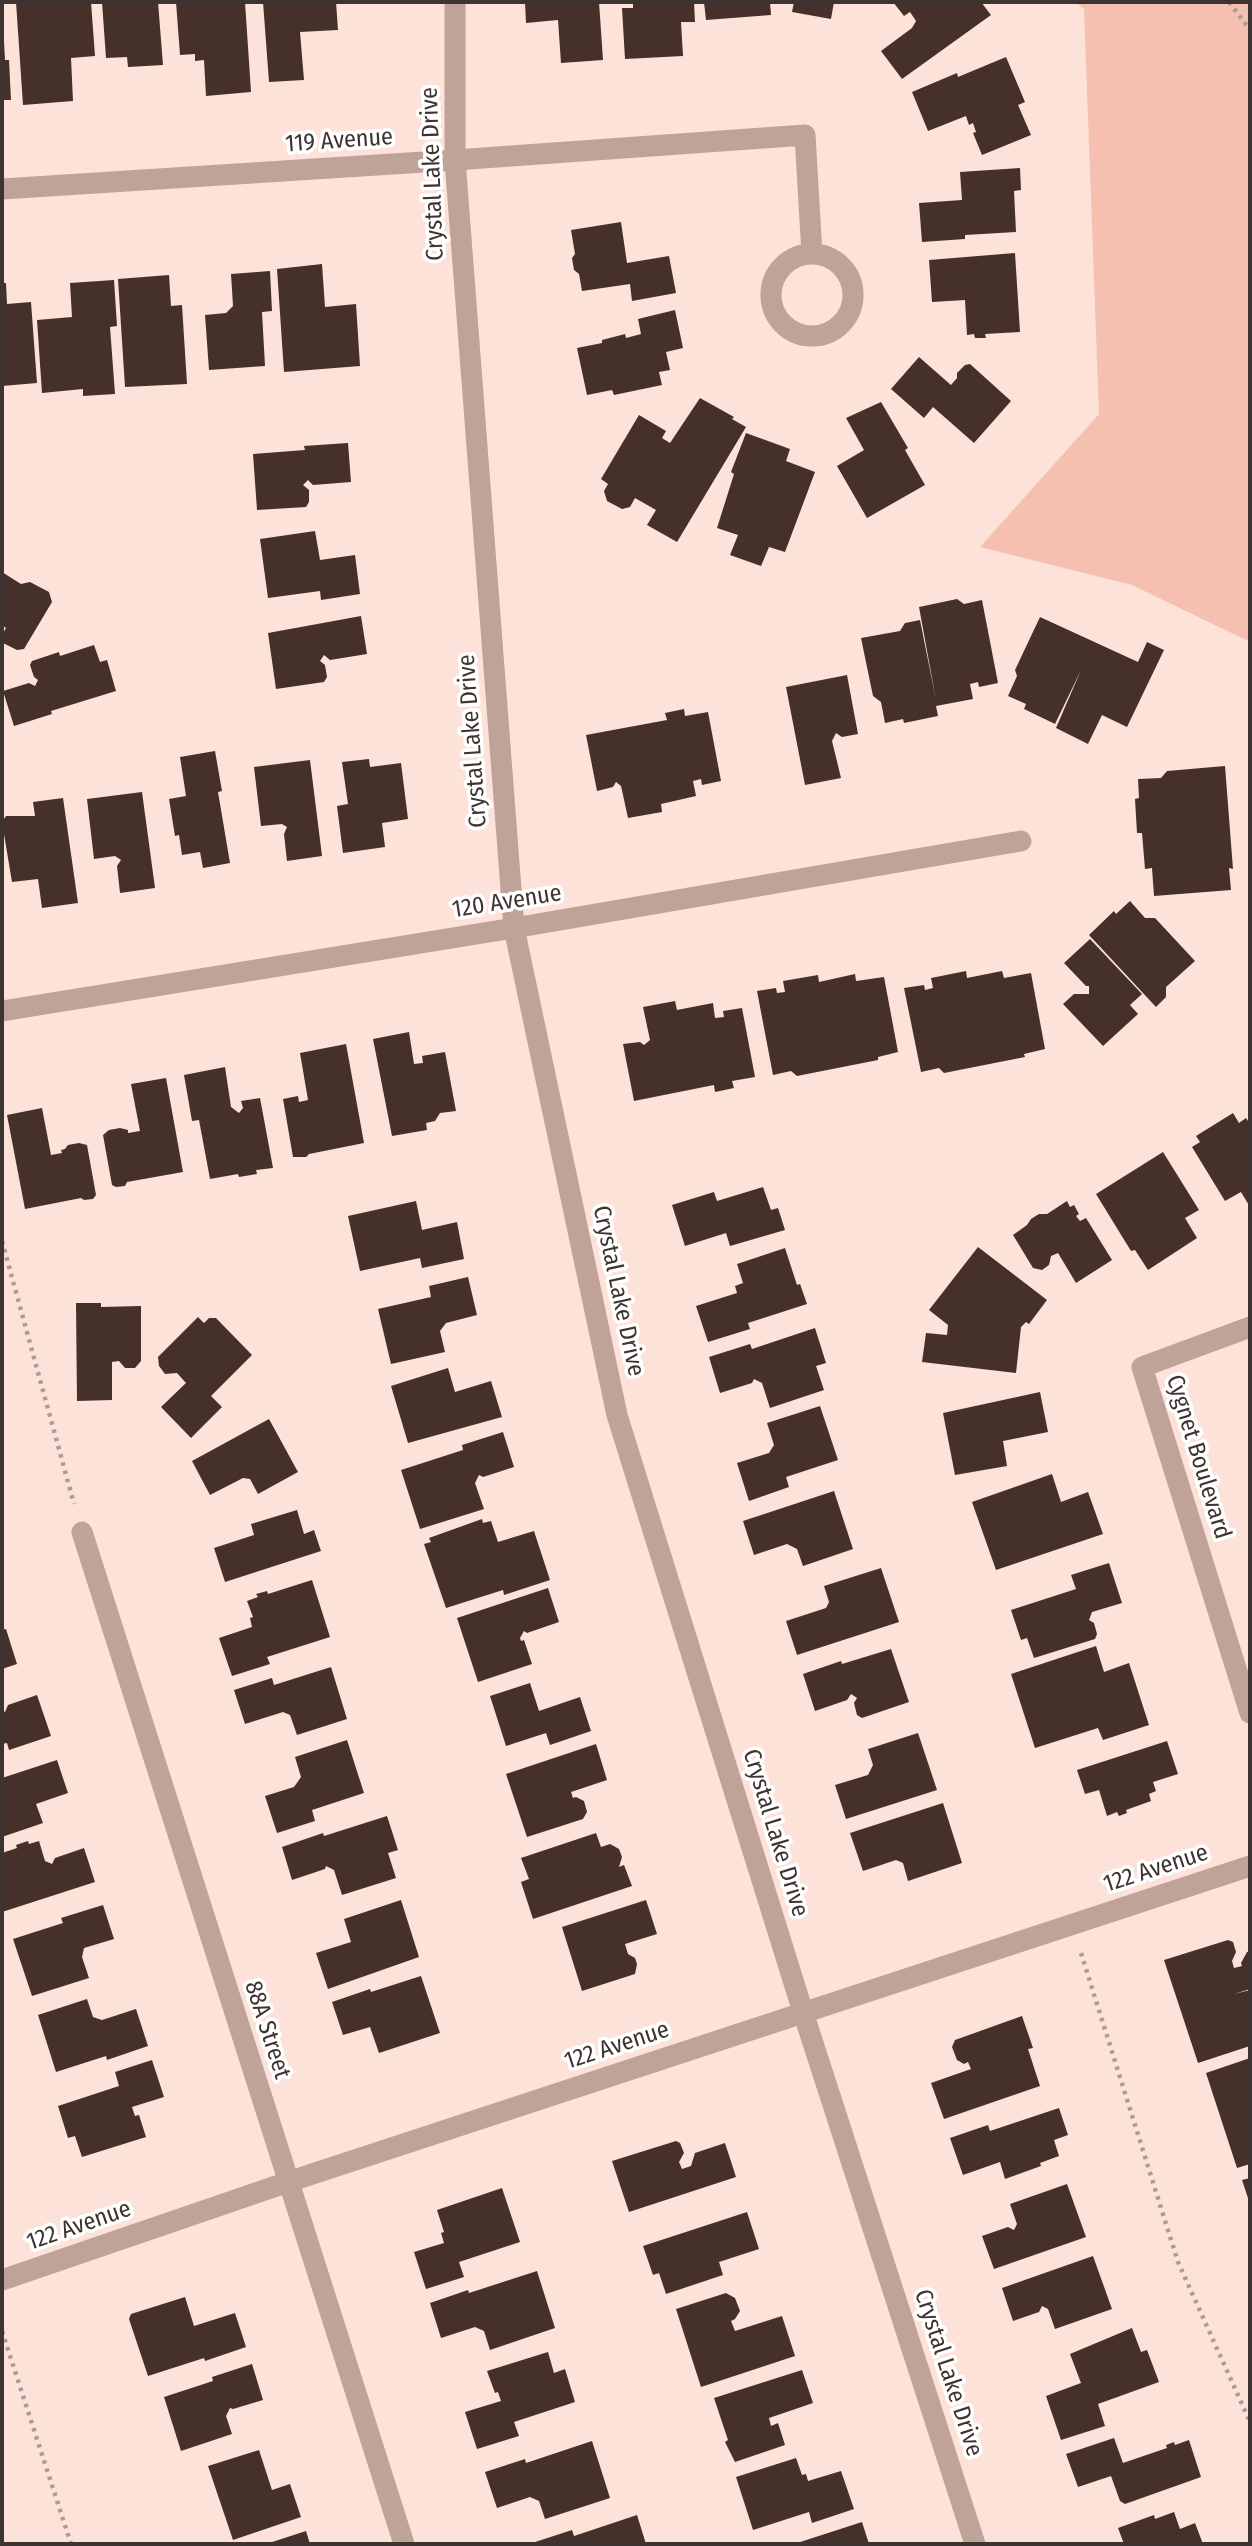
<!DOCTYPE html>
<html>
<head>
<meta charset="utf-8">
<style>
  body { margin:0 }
  #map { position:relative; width:1252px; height:2546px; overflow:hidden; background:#fde2d9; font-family:"Fira Sans Condensed",sans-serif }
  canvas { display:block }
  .frame { position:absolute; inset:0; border:4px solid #3d3330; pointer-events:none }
</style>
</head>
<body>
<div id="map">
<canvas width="1252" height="2546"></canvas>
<div class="frame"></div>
</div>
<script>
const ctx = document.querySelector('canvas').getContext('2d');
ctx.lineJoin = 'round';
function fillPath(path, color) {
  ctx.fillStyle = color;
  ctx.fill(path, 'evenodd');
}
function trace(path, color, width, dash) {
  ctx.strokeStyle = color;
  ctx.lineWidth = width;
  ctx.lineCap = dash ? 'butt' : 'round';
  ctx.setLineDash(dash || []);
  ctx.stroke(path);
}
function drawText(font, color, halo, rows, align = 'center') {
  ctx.font = font + ' "Fira Sans Condensed",sans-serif';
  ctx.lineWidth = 7;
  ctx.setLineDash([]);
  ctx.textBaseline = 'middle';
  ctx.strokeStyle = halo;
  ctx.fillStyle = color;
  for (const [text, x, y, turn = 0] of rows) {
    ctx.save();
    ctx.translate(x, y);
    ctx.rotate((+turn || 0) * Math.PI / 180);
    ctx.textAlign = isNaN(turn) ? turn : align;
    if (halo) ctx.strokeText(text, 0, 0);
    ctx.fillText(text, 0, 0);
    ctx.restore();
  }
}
const green = new Path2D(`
  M1075,2h175v640l-118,-57 -152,-38 119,-133 -15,-405z`);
const building = new Path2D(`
  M16,2h75l4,54 -24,2 2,43 -50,4z
  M102,2h56l5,63 -35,2 -1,-10 -21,1z
  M176,2h69l6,90 -45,4 -2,-36 -9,1v-7l-15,1z
  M263,2h73l2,28 -38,2 4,48 -35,2z
  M525,2h74l4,58 -42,3 -3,-43 -32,3z
  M633,2h61l1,20h-14l2,34 -58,3 -3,-51h11z
  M704,2h66l1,13 -65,5z
  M794,2h40l-3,17 -39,-7z
  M893,2h88l10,13 -89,64 -21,-28 31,-23 4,-7 -6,-9 -6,4z
  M2,41h2l1,19h4l2,40h-9z
  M1006,57l19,45 -7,3 13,30 -49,20 -9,-22 3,-1 -3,-9 -4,2 -3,-9 -38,15 -16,-39 45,-19 1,4z
  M1020,168l1,22 -7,1 2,41 -51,3v4l-43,3 -3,-39 43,-3 -2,-28z
  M621,222l6,41 42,-7 7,37 -44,8 -2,-17 -48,7 -3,-17 -5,-4 -2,-12 3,-4 -4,-24z
  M1015,253l5,79 -35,2 1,4h-11l-1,-4 -7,1 -2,-35 -33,2 -3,-42z
  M322,264l3,43 31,-3 4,62 -76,6 -7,-103z
  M270,271l2,40 -10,1 3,54 -56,4 -4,-55 21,-2 7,-7 -2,-32z
  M169,275l2,31 11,-1 5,79 -62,3 -7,-108z
  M114,280l3,46 -7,1 5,67 -32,2v-7l-41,4 -5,-73 35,-3 -2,-34z
  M2,283h4l1,21 24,-2 6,81 -35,3z
  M675,310l8,38 -17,4 4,18 -11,2 3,13 -48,10 -2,-5 -25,5 -10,-47 25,-5v-3l23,-6 1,4 15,-4 -3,-15z
  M919,357l32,28 6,-7v-5l8,-8 5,-1 41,37 -37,42 -41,-36 -9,11 -33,-29z
  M700,398l34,19 -2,2 14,8 -69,115 -30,-17 9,-15 -21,-12 -5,9 -8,2 -15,-8 -3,-10 4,-7 -7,-5 38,-64 27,16 -4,7 8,5z
  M881,402l27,46 -3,2 20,35 -58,33 -30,-52 27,-16 -18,-32z
  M746,433l44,16 -4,12 29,11 -30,80 -16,-5 -8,19 -31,-11 8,-20 -21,-7 17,-54 -3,-2z
  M348,443l3,39 -38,3 -5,-5 -5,5 6,5v12l-3,5 -49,3 -4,-56 52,-4 -1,-4z
  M315,531l5,29 35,-5 5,39 -39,6 -1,-9 -52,7 -8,-59z
  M2,572l19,12 9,-2 19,10 3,10 -28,47 -7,1 -14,-7 -1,-8 4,-7 -4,-3z
  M957,599l7,5 18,-4 16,83 -19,4 -1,-5 -8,2 3,15 -37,7 2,10 -34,7 -1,-4 -18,4 -4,-21 -8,-6 -12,-58 39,-7 5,-8 15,-3 16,80 -17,-93z
  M361,616l6,38 -37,6 -6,-5 -4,6 5,4 2,12 -3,5 -48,7 -8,-56z
  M1040,617l98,45 9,-20 17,8 -37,77 -25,-12 -14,29 -32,-16 25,-58 -26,54 -31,-15 2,-5 -18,-8 9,-20 -2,-6z
  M94,645l6,17 7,-2 9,31 -65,20 1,3 -38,12 -11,-35 26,-8 6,3 3,-6 -4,-3 -4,-12 2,-4 27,-9 1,4z
  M847,675l11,59 -16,3 -6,-4 -4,8 9,37 -36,7 -19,-98z
  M684,709l1,7 23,-4 13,69 -19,4 -1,-6 -8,2 3,15 -35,8 1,8 -34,6 -7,-32 -5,-4 -3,5 -16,4 -11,-56 81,-15 -2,-7z
  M215,751l7,40 -4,1 12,71 -27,5 -3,-16 -18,3 -3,-20 -4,1 -6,-37 17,-3 -6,-39z
  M369,759l1,8 31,-4 7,56 -26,4 3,24 -42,6 -6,-47 11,-2 -6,-42z
  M310,760l12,96 -35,5 -3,-27 3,-7 -5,-3 -21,2 -7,-59z
  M1225,766l8,103 -4,-1 2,22 -77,6 -2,-28 -7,1 -3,-36h-5l-2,-34 4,-1 -1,-19 23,-1 6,-7z
  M142,792l13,96 -35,5 -3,-27 4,-6 -6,-4 -21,3 -7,-60z
  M63,798l15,105 -36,5 -4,-29 -26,3 -10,-60 4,-6h29l-2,-14z
  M1130,901l15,17h10l40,43 -29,26v10l-10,10 -67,-72 25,-24 2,3z
  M1090,939l52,55 -12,11 8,9 -35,32 -40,-42 11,-10h15v-8h-3l-22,-23z
  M966,971l1,7 35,-7 2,7 27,-5 14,76 -21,5 1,3 -81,16 -5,-5 -18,4 -17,-84 20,-3 1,5 8,-2 -2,-10z
  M855,974l1,7 28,-4 14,75 -20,5v3l-81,16 -6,-5 -18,4 -16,-84 19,-3 1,5 8,-1 -2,-11 35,-6 1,7z
  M675,1001l2,9 36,-7 2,15 9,-1 -1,-6 19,-3 13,69 -23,4 2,7 -19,4 -1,-7 -80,16 -11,-57 17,-2 4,3 6,-5 -7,-33z
  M409,1032l5,32 9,-1 -1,-7 23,-4 11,59 -16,2 -5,8 -9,2 1,7 -35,6 -19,-97z
  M346,1044l18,99 -55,11 -3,3h-13l-10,-58 15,-3 1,6 9,-2 -8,-47z
  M225,1067l6,40 8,6 4,-5 -2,-7 19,-3 13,70 -17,2 1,4 -18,3 -1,-3 -28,5 -11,-59 -7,1 -8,-46z
  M166,1078l17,94 -56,10 -2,4 -9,1 -4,-2 -9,-50 6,-5 11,-2 8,2v3l12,-2 -9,-47z
  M42,1108l9,47 11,-2 -1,-3 4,-1 3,-4 11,-2 8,2 9,50 -3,4 -9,1 -3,-2 -56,11 -18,-94z
  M1233,1113l6,10 7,-5 4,6v83l-9,-15 -16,9 -33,-54 8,-5 -4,-6z
  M1163,1152l36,58 -14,8 12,20 -49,32 -13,-20 -4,1 -35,-57z
  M763,1187l8,23 7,-2 7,22 -55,16 -4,-13 -41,13 -13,-41 42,-13 3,9z
  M416,1201l6,29 35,-8 7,37 -42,9 -2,-10 -60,13 -12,-55z
  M1067,1201l3,6 4,-2 5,9 -3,2 4,5 6,-3 26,42 -36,23 -18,-30 -7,3 -2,9 -7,5 -9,-2 -20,-33 14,-10 4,-6 8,-5h8z
  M978,1247l69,53 -18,24 -3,-2 -5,5 -5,46 -94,-11 4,-29 21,2 1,-10 -19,-15z
  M785,1248l12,37 3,-1 7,20 -59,19 2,6 -42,13 -12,-36 41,-13 -2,-7 8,-3 -6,-19z
  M468,1277l9,38 -31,8 -6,8 5,21 -54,12 -13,-55 53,-12 -2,-11z
  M76,1303h25v4l40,-1v55l-6,7h-10l-6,-7 -7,1v38l-35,1z
  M198,1317l6,6 5,-5h7l36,37 -41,41 11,11 -31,31 -30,-31 25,-24 -9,-10 -12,1 -6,-8 -1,-9z
  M815,1328l11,35 -10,3 8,24 -54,18 -8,-25 -8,-4 -2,4 -32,10 -11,-36 41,-13 2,5z
  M448,1368l7,24 36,-11 11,36 -94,26 -17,-57z
  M1040,1392l8,40 -45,9 4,25 -52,9 -12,-62z
  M820,1406l18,54 -52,17 3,10 -40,14 -12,-38 32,-10 5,-8 -7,-22z
  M269,1419l29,53 -40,22 -8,-15 -7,-1 -33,17 -18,-34z
  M503,1432l11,35 -31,10 -4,-2 -4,8 9,26 -64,20 -19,-59 62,-20 -1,-5z
  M1052,1474l9,28 27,-10 15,42 -107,36 -24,-68z
  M834,1491l19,58 -50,17 -6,-17 -10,-5 -33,11 -11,-34z
  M297,1510l7,24 10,-4 7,21 -96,31 -11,-34 40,-13 -3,-11z
  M482,1519l1,4 8,-2 7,21 36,-11 16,49 -46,15 -1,-5 -57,18 -22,-64 7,-2 -2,-4z
  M1109,1563l13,40 -30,9 -3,8 5,3 3,11 -2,5 -61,19 -7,-20 -6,2 -10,-30 65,-21 -5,-14z
  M881,1568l18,54 -102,33 -11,-34 40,-13 3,-6 -5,-16z
  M312,1580l18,57 -63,20 3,7 -38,12 -13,-38 33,-11 -2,-9 3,-1 -6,-16 11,-4 -2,-3 11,-3 1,3z
  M548,1588l11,34 -32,11 -3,-2 -4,7 1,3 3,-1 8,24 -54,18 -21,-64z
  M6,1629l11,35 -15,5v-39z
  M1096,1646l8,26 25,-9 20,62 -46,15 -5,-12 -63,20 -24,-74z
  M891,1649l18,53 -47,16 -5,-3 -3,-12 3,-5 -6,-4 -4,6 -32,11 -12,-37 38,-13 1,3z
  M331,1667l16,52 -50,16 -7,-20 -7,-3 -38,12 -11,-34 38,-12 2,7z
  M530,1683l9,28 41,-14 11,34 -41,14 -4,-12 -40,13 -16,-50z
  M37,1695l14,41 -42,14 -2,-7 -5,1v-34l3,2 3,-7z
  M918,1733l19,57 -91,29 -11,-34 33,-10 5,-10 -5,-16z
  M347,1740l17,53 -52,17 3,11 -38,12 -12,-37 29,-9 7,-10 -6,-20z
  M1167,1741l11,33 -25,8 3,9 -7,3 2,7 -25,9 1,3 -8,3 -2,-4 -10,4 -8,-26 -14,4 -8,-24z
  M596,1744l11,36 -36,12 2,6 3,-1 8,4 3,11 -4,7 -56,18 -21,-63z
  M57,1760l11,33 -32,11 7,19 -41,14v-59z
  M943,1803l19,60 -54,18 -5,-18 -7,-3 -33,11 -13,-38z
  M387,1816l11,34 -10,3 8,25 -54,17 -8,-25 -8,-4 -1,3 -33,11 -10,-33 41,-14 1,3z
  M596,1833l5,14 9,-3 9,5 3,8 -3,10 5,-2 8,21 -99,33 -12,-37 8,-3 -8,-21z
  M28,1841l1,3 10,-3 6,20 7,3 3,-6 29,-10 11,34 -93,30v-59l15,-5 -1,-3z
  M401,1900l18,57 -91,32 -12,-36 35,-11 -7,-23z
  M646,1900l11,34 -32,10 3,10 7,4 2,6 -2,10 -53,17 -20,-64z
  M103,1905l11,34 -30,9 -2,9 7,21 -57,18 -19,-57 50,-16 -2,-5z
  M1228,1940l5,2 3,10 -4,9 2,7 8,-2 -1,-3 6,-11 3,-1v38l-16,5 16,-4v56l-52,17 -34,-103z
  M421,1976l19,57 -61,20 -9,-26 -27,8 -11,-33 38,-13 1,3z
  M87,1999l6,18 9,3 34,-11 12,37 -41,14 -1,-4 -50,16 -18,-57z
  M1022,2016l11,32 -5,1 12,37 -96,33 -13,-36 40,-14 -3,-7 -4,2 -7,-4 -5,-13 3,-7z
  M1250,2058v106l-13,4 -31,-95z
  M152,2060l12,37 -32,10 3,9 4,-1 7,22 -64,20 -7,-21 -7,2 -10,-32 61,-20 -4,-14z
  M1059,2108l9,27 -14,5 5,16 -19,7 1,3 -36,13 -5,-17 -37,13 -13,-37 38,-13 2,6z
  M676,2141l4,2 4,10 -5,9 3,7 9,-3 4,-13 30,-10 11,34 -107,35 -17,-51z
  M1250,2178v26l-8,-24z
  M1067,2184l19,53 -92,32 -12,-33 26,-9 6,3 3,-6 -7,-20z
  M502,2188l18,54 -61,20 5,15 -38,12 -12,-37 30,-9 -3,-10 3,-1 -7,-22z
  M747,2212l12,37 -40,13 4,13 -57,19 -7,-21 -6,2 -10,-29z
  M1093,2256l19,53 -57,20 -7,-20 -6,-3 -3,6 -26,9 -11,-33z
  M537,2271l18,57 -65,22 -6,-19 -9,-4 -34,11 -11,-35 38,-13 1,3z
  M726,2293l9,5 5,13 -5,8 -4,2 4,10 47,-15 13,40 -94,31 -25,-78z
  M185,2297l9,29 41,-13 11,34 -41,14 -1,-3 -56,18 -19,-57 2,-5z
  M1132,2328l9,24 6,-2 12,32 -61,22 7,22 -44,14 -15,-44 35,-13 -11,-29z
  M548,2352l6,21 11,-4 10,33 -61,20 5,14 -42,13 -12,-37 36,-11 -3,-9 -3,1 -8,-22z
  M252,2364l11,36 -30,9 -3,-1 -4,8 6,18 -51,17 -17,-54 49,-16 -1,-4z
  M802,2370l11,33 -44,15 2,8 7,-3 7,22 -50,17 -10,-20 3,-2 -14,-42z
  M1114,2438l9,25 44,-15 -1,-3 8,-3 1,3 14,-5 12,37 -76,27 -5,-3 -9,-25 -33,11 -12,-33z
  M592,2441l18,57 -65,21 -6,-18 -9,-4 -33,11 -12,-36 40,-13 1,4z
  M259,2450l13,40 18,-6 11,33 -68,23 -25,-74z
  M796,2458l6,17 4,-1 2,7 33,-10 13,38 -42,14 -3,-11 -56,18 -17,-53z
  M1174,2512l6,17 15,-6 8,21h-79l-6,-16 36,-13 1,4z
  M637,2515l9,29h-117l43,-14 2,6z
  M862,2522l7,22h-75z
  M306,2531l4,13h-44z`);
const path = new Path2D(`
  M1229,2l21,28
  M2,1241l72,263
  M1081,1953l97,309 72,160
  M2,2331l69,213`);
const minor = new Path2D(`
  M455,2v158l59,768 103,487 186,597 172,532
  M2,189l453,-29 350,-25 7,119
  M771 295a41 41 0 1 1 82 0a41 41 0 1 1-82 0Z
  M2,1011l512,-83 507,-87
  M1250,1327l-108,40 108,346
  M82,1532l322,1012
  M2,2280l286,-98 962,-316`);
const streetNames = [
  ["119 Avenue",339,141,-4],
  ["Crystal Lake Drive",433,174,-92],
  ["Crystal Lake Drive",473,741,-94],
  ["120 Avenue",507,902,-9],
  ["Crystal Lake Drive",618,1291,78],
  ["Cygnet Boulevard",1198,1457,73],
  ["Crystal Lake Drive",775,1833,73],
  ["122 Avenue",1156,1869,-18],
  ["88A Street",267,2030,72],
  ["122 Avenue",617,2046,-18],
  ["122 Avenue",79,2226,-19],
  ["Crystal Lake Drive",948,2373,72]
];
fillPath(green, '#f5c0af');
fillPath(building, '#45312a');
trace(path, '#af9b94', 4.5, [3.5, 5]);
trace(minor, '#bfa298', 21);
drawText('24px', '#3d3330', '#fff', streetNames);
</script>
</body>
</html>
